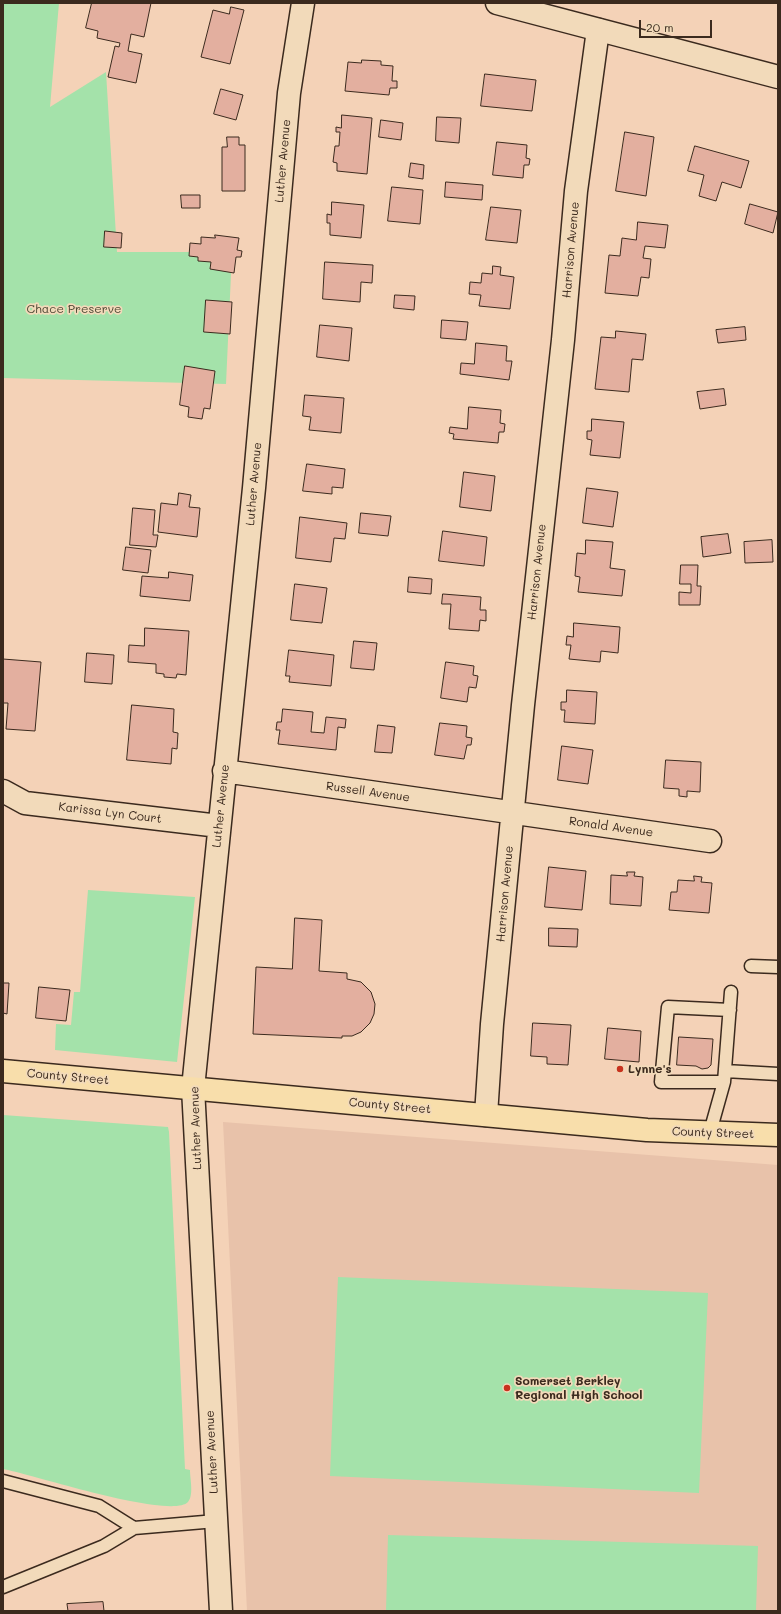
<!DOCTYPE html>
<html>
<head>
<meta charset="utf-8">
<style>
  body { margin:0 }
  #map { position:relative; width:781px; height:1614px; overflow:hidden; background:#f4d2b7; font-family:Mali,sans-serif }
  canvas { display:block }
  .frame { position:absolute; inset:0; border:4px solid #3b2a1e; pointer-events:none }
  .scale { position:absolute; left:639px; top:20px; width:73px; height:18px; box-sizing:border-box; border:2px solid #3b2a1e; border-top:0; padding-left:5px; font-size:12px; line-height:14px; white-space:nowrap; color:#3b2a1e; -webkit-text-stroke:3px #f2daba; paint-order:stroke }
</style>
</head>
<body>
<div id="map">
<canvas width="781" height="1614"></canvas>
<div class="frame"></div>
<div class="scale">20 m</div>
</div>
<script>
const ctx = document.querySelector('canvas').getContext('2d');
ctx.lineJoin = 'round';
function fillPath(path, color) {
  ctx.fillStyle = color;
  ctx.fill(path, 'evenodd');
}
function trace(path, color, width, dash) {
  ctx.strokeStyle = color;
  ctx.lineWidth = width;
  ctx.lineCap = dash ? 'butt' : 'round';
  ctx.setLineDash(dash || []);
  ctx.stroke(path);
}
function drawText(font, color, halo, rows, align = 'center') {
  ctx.font = font + ' Mali,sans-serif';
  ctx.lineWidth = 3.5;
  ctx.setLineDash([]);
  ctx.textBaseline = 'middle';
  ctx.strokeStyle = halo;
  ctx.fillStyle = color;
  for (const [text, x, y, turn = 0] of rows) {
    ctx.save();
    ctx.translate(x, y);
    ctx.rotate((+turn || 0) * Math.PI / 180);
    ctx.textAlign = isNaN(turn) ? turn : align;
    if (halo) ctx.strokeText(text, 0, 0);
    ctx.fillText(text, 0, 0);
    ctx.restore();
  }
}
const built = new Path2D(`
  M223,1122l555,43v446h-531z`);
const green = new Path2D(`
  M3,3h56l-9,104 56,-35 11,180h115l-6,132 -223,-6z
  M88,890l107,7 -18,165 -122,-12 1,-26 15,1 3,-33h6z
  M3,1115l165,12 1,5 16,337 5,1c0,9 4,25 -2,32 -17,18 -157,-28 -185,-33z
  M338,1277l370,16 -9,200 -369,-17z
  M388,1535l370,11 -2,65h-370z`);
const building = new Path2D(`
  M92,3h59l-7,34 -13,-3 -3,17 14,3 -6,29 -28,-6 7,-31 4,1 1,-4 -23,-5 1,-7 -12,-3z
  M231,7l13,3 -14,54 -29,-7 12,-47 16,4z
  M362,60l19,1v4l12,1 -1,15h5v7h-7l-1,7 -44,-4 3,-29 13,1z
  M485,74l51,6 -4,31 -51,-5z
  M221,89l22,6 -7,25 -22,-6z
  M342,115l30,3 -5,56 -30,-3v-8l-4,-1 2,-16h4l1,-14h-4v-5l5,1z
  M437,117l24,1 -2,25 -23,-2z
  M381,120l22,3 -2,17 -22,-3z
  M625,132l29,5 -8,59 -30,-5z
  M227,137h12v8h6v46h-23v-44h5z
  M497,142l30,3 -1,13 4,1 -1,6h-5l-1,13 -30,-3z
  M695,146l54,15 -8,27 -19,-6 -6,19 -17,-5 5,-21 -16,-4z
  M411,163l13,2 -1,14 -14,-2z
  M446,182l37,3 -1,15 -37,-3z
  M392,187l31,3 -3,34 -32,-3z
  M181,195h19v13h-18z
  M332,202l32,3 -3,33 -31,-3v-12h-3v-9l4,1z
  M750,204l28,8 -5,21 -28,-9z
  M491,207l30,3 -4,33 -31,-3z
  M638,222l30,3 -3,23 -20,-2 -2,12 8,1 -2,19 -8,-1 -3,19 -33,-3 4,-38 11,1 2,-18 14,2z
  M105,231l17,2 -1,15 -17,-1z
  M215,235l24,3 -2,12 5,1 -1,6h-5l-2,16 -24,-4 1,-7 -13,-1v-4l-9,-1 1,-13 11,1v-7l14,1z
  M325,262l48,3 -1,18 -11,-1 -1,20 -37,-3z
  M493,266l8,1 -1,8 14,2 -4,32 -31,-3 2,-11 -12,-1 1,-12 11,1 1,-10 10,1z
  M395,295l20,1 -1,14 -20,-2z
  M206,300l26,2 -2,32 -26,-2z
  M442,320l26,2 -2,18 -25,-2z
  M320,325l32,3 -3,33 -32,-4z
  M745,327l1,13 -28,3 -2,-13z
  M616,331l30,3 -3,26 -11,-1 -3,33 -34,-3 6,-52 14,1z
  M476,343l31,3 -1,15h6l-3,19 -49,-6 1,-11 13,1z
  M185,366l30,5 -5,38 -6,-1 -2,11 -14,-2 1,-10 -9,-2z
  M724,389l2,16 -26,4 -3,-17z
  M305,395l39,3 -3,35 -32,-3 2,-13 -8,-1z
  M469,407l32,3 -1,13 5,1 -1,8h-5l-1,11 -45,-4 1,-5 -5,-1 1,-6 17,2z
  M592,419l32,3 -4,36 -30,-3 2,-15 -5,-1v-8h4z
  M307,464l38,5 -2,19 -11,-1v7l-29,-3z
  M464,472l31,4 -4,35 -31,-4z
  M587,488l31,4 -5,35 -30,-4z
  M179,493l12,2 -2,12 11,1 -3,29 -39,-5 3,-29 16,2z
  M133,508l22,2 -2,25h5l-2,12 -26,-2z
  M361,513l30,3 -3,20 -29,-3z
  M300,517l47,6 -2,16 -11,-1 -3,24 -35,-4z
  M443,531l44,6 -3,29 -45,-5z
  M728,534l3,19 -28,4 -2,-20z
  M586,540l27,2 -3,26 15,2 -3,26 -44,-4 2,-15 -5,-1 2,-23 8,1z
  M772,540l1,22 -28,1 -1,-21z
  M126,547l25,3 -3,23 -25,-3z
  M681,565h17l-1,21h4l-1,19h-21v-13l12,1v-9h-11z
  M169,572l24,3 -3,26 -50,-5 2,-20 26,2z
  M409,577l23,2 -1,15 -23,-2z
  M295,584l32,4 -5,35 -31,-3z
  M443,594l38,3 -1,13h6v11l-6,-1 -1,11 -30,-2 2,-25h-9z
  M574,623l46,4 -2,26 -17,-2 -1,11 -31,-3 2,-14h-5l1,-9 6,1z
  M145,628l44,3 -3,44 -9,-1 -1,4 -12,-1v-3l-8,-1v-9l-28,-2 1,-17 15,1z
  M354,641l23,2 -3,27 -23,-2z
  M289,650l45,5 -3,31 -42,-4 1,-6h-4z
  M87,653l27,2 -2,29 -27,-2z
  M3,659l38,3 -6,69 -29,-2 2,-26h-5z
  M446,662l28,4 -1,9 5,1 -2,12 -7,-1 -2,15 -26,-4z
  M567,690l30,2 -2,32 -31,-2 1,-12h-4v-8h5z
  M132,705l42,4 -1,23 5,1 -1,16 -5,-1 -1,16 -44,-4z
  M283,709l30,3 -2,20 13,1 2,-16 20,2 -1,9 -7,-1 -2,23 -58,-6 2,-14h-4l1,-8h4z
  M440,723l27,3 -1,11 6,1 -1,7h-4l-3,14 -29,-4z
  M378,725l17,2 -3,26 -17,-1z
  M562,746l31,4 -5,34 -30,-4z
  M666,760l35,2 -1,30 -13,-1v6l-8,-1v-7l-15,-1z
  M549,867l37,4 -4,39 -37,-3z
  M627,872h8l-1,4 9,1 -2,29 -31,-2 1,-29 16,1z
  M694,876l8,1 -1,5 11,1 -3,30 -40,-3 2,-18h6l1,-12 16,1z
  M295,918l27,2 -3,51 28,2v6l14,3 10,10 4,12 -1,10 -4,9 -9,9 -9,4h-10v2l-89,-4 3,-67 36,2z
  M549,928l29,1 -1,18 -28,-1z
  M3,983h6l-2,31 -4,-1z
  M39,987l31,3 -4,31 -30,-3z
  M533,1023l38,2 -3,40 -21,-1v-7l-16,-1z
  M608,1028l33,3 -2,31 -34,-3z
  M679,1037l34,2 -2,26 -3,3 -6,1 -6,-3 -19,-1z
  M103,1602l1,9h-36l-1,-7z`);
const service = new Path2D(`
  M751,966l27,1
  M725,1071l53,3
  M724,1082h-63l7,-75 62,3
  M710,1132l14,-50 7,-90
  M3,1481l96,25 35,22 82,-7
  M3,1587l101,-41 30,-18`);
const minor = new Path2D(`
  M224,771l486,70
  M3,791l22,12 194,23
  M486,1115l6,-91 31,-319 40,-365 13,-149 22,-161
  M221,1611l-28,-523 61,-600 35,-395 14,-90`);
const secondary = new Path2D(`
  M497,3l281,74`);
const primary = new Path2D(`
  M3,1071l644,59 131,5`);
const markers = [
  [620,1069,4,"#c8321e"],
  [507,1388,4,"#c8321e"]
];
const streetNames = [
  ["Luther Avenue",283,161,-85],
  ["Harrison Avenue",571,250,-85],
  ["Luther Avenue",254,484,-85],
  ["Harrison Avenue",537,572,-84],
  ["Russell Avenue",368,792,8],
  ["Luther Avenue",221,806,-84],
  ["Karissa Lyn Court",110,813,7],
  ["Ronald Avenue",611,827,8],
  ["Harrison Avenue",505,894,-85],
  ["County Street",68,1077,5],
  ["County Street",390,1106,5],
  ["Luther Avenue",196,1128,-92],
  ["County Street",713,1133,2],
  ["Luther Avenue",212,1452,-93]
];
const parkNames = [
  ["Chace Preserve",74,309]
];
const poiNames = [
  ["Lynne's",628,1069],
  ["Somerset Berkley",515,1381],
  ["Regional High School",515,1395]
];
fillPath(built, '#e8c2aa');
fillPath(green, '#a4e2aa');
fillPath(building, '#e3af9f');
trace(building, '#3b2a1e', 1);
trace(service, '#3b2a1e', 15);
trace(minor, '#3b2a1e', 25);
trace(secondary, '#3b2a1e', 25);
trace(primary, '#3b2a1e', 25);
trace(service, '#f2daba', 12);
trace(minor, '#f2daba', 22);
trace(secondary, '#f2daba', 22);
trace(primary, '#f8deab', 22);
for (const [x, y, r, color] of markers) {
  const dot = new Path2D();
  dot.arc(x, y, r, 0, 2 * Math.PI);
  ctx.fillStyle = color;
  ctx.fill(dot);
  trace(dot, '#f2daba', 1.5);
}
drawText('12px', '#3b2a1e', '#f2daba', streetNames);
drawText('12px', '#4b4633', '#f2daba', parkNames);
drawText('bold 12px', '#3b2a1e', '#f2daba', poiNames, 'left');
</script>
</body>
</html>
